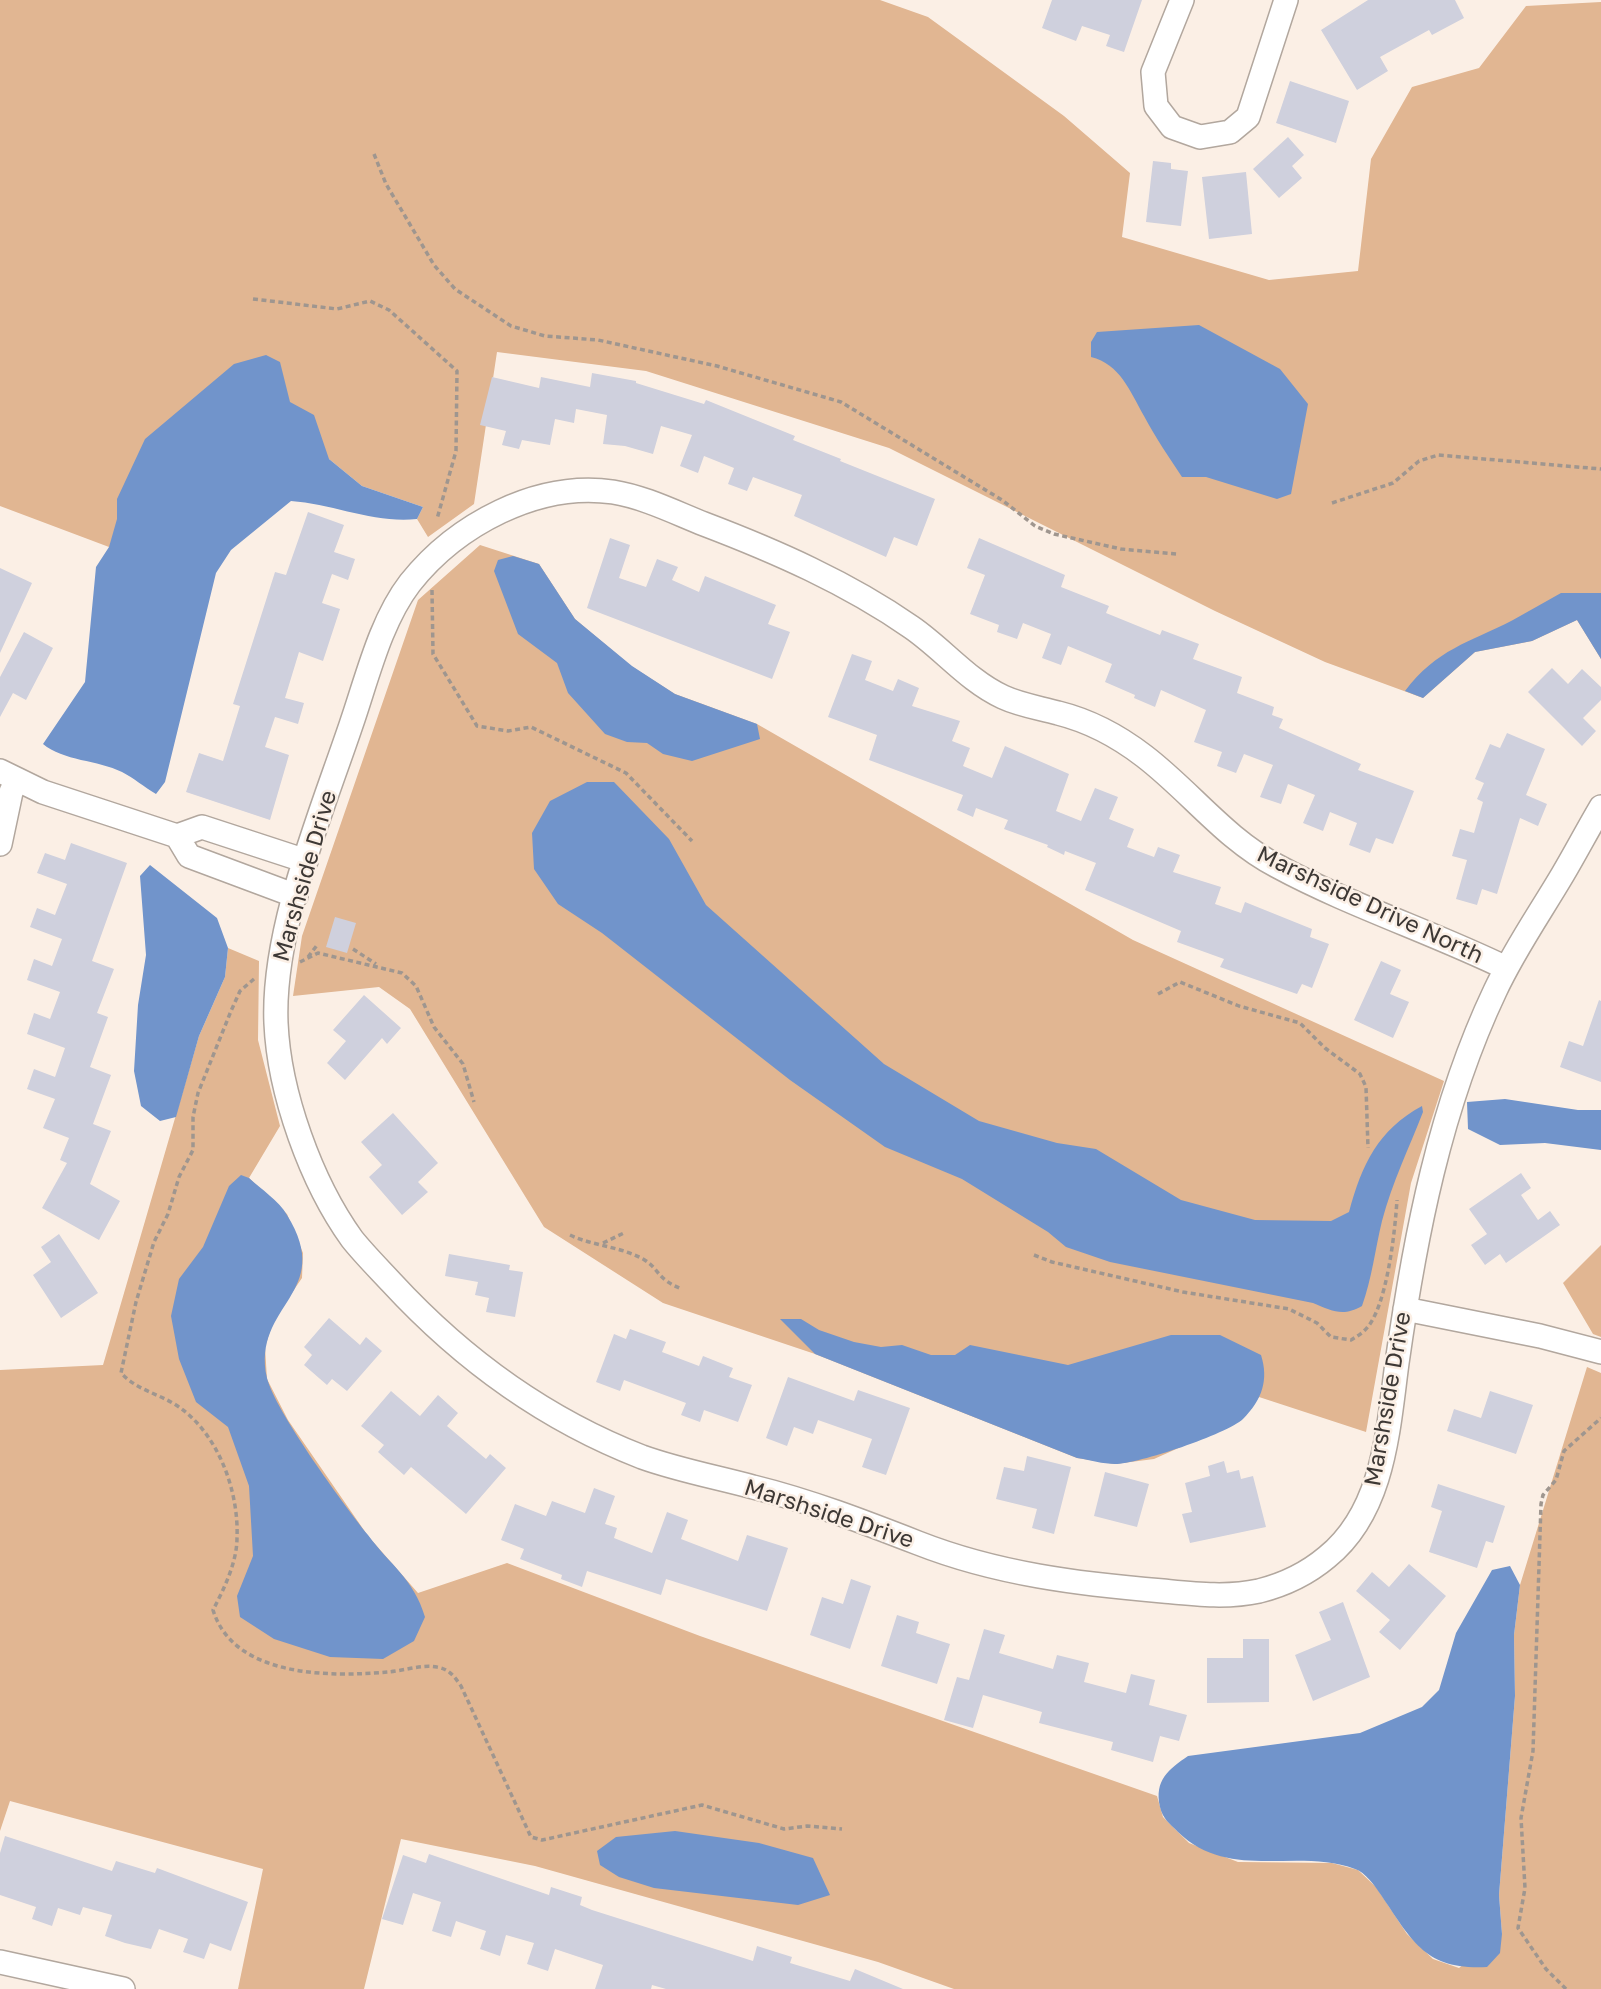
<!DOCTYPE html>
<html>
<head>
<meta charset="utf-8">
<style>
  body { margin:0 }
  canvas { display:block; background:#fbefe5 }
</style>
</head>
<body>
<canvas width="1601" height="1989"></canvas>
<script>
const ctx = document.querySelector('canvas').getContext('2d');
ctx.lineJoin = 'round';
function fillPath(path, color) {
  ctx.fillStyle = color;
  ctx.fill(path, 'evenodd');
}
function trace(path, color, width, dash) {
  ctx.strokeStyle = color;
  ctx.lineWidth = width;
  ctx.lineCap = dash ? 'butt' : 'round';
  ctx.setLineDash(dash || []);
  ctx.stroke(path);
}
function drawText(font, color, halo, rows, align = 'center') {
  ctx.font = font + ' "Golos Text",sans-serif';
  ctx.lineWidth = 5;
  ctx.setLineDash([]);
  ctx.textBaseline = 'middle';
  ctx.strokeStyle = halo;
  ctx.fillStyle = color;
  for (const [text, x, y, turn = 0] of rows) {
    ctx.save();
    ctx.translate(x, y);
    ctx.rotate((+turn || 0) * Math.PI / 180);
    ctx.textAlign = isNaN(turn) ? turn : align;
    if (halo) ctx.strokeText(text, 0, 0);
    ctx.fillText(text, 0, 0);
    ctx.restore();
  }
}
const green = new Path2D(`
  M0,0h880l48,17 136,99 66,57 -8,64 147,43 89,-9 13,-112 41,-72 67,-19 47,-62 75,-4v657l-24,-39 -45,21 -57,11 -52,46 -98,-36 -110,-51 -326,-163 -243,-77 -149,-19 -23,152 -46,33 -11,-18 6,-12 -61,-21 -33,-27 -220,88 -109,-41z
  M480,545l59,19 36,55 56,47 44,28 82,30 376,216 311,141 -33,102 -45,249 -107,-35 -18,23 -87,39 -39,5 -38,-6 -262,-104 -152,-51 -119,-76 -134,-218 -31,-22 -86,9 9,-60 116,-336z
  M228,948l31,13 -1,79 22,86 -31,52 38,36 16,39 -1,25 -28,41 -9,28 2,32 21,41 80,116 50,57 89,-30 193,73 457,160 6,21 26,26 49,19 94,1 26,7 18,17 31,47 26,25 26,9 43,-34 -3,-39 16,-199 -1,-61 6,-50 67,-218 14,6v616h-647l-76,-27 -343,-96 -134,-27 -37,150h-126l25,-120 -253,-68 -10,30v-461l103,-5 96,-329 26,-59z
  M1601,1245v92l-8,-3 -30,-51z`);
const water = new Path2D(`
  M1199,325l81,44 28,35 -17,90 -14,5 -71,-22h-24c-13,-20 -27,-40 -38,-61 -14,-25 -24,-52 -53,-59v-15l6,-10z
  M266,355l14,7 10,40 24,13 15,44 33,27 61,21 -6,12c-41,5 -84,-15 -126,-18l-60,49 -15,23 -51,209 -9,12c-12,-7 -22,-16 -34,-22 -24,-12 -59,-11 -79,-28l42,-62 11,-115 13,-20 8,-28v-20l28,-60 89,-75z
  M513,556l26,8 36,55 57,47 43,28 82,30 3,15 -68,22 -29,-7 -16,-11 -20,-1 -22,-8 -37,-41 -11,-30 -39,-29 -24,-63 4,-11z
  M1561,593h40v66l-24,-39 -45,21 -57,11 -52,46 -18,-7c32,-42 63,-48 108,-71 16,-9 32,-18 48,-27z
  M587,782h27l55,57 37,66 178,159 95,57 78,22 39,6 85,51 74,20 76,1 18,-9c13,-48 29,-82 73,-106l1,6c-14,36 -31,71 -41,109 -7,29 -10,57 -20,85 -19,11 -30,5 -49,-3l-203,-41 -44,-15 -18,-15 -86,-53 -77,-32 -95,-67 -188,-147 -44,-29 -24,-35 -2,-36 18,-32z
  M150,865l67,53 11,30 -3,29 -26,59 -23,81 -16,4 -19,-15 -7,-35 4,-66 8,-50 -6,-79z
  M1505,1099l73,11h23v40l-56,-7 -45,2 -32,-16 -1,-27z
  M241,1175l8,3c12,11 30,23 38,37 49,79 -36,89 -20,163 8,33 77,127 101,157 22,30 46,44 57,82l-11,24 -31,18 -53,-2 -56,-18 -34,-22 -3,-21 16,-40 -4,-70 -21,-59 -32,-25 -17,-43 -8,-43 8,-37 24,-32 26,-61z
  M780,1319h21l18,11 35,12 27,5 21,-2 29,10h24l15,-10 98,20 103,-30h49l41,20c8,25 1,45 -18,64 -16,15 -105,45 -128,45 -12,0 -25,-4 -38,-6l-262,-104z
  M1510,1566l10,19 -6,50 1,61 -16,199 3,39 -2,19 -13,14c-62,3 -74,-25 -106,-72 -6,-9 -16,-23 -26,-26 -58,-22 -126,13 -177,-37 -9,-9 -15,-13 -18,-25 -6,-27 9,-38 28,-51l172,-23 62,-26 17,-17 17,-57 36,-63z
  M675,1831l84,12 54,15 17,37 -32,10 -144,-17 -35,-11 -19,-12 -3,-14 19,-14z`);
const building = new Path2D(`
  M1052,0h90l-18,52 -18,-6 4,-11 -28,-9 -6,15 -34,-13z
  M1368,0h87l9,18 -32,17 -3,-5 -49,27 8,14 -31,19 -36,-60z
  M1290,81l59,20 -13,42 -60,-20z
  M1288,137l16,18 -12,11 10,12 -23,20 -26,-29z
  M1153,161l18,2v6l17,2 -7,55 -35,-4z
  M1246,172l6,62 -43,5 -7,-62z
  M592,373l44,8v2l68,21 2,-4 89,36 -2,4 48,19 -1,2 95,38 -18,47 -23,-9 -8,20 -92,-41 8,-21 -49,-18 -6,14 -19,-7 6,-16 -30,-12 -6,17 -18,-7 12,-31 -31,-9 -8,28 -28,-8 -22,-2 4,-29 -31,-6 -2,14 -19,-4 -5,26 -28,-5 -3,9 -17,-4 4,-14 -26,-6 12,-48 47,11 2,-11 49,10z
  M308,512l36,13 -10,27 21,7 -7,21 -16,-6 -10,29 18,6 -17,52 -24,-9 -14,46 19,5 -6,21 -23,-7 -10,30 24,8 -19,65 -84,-28 13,-39 24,8 17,-55 -7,-2 42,-132 11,3z
  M610,538l20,7 -11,33 27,9 11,-28 21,8 -6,13 27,12 6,-16 71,29 -8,19 22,8 -18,47 -185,-71z
  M979,538l86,37 -4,12 48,19 -3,7 54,22 2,-5 37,14 -6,15 49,18 -5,16 37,14 -2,8 11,4 -4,9 82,36 -3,6 56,21 -21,53 -17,-6 -6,15 -21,-8 8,-22 -27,-11 -7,19 -20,-8 12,-28 -27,-11 -7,20 -21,-7 13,-32 -29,-11 -8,19 -19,-7 5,-14 -28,-10 12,-32 -45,-20 -6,17 -21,-9 1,-3 -30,-13 7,-18 -44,-18 -7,19 -19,-7 9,-24 -28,-11 -6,16 -20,-7 2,-7 -29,-11 15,-39 -18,-7z
  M0,568l32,15 -32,70z
  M24,632l29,16 -27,52 -13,-7 -13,24v-40z
  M852,654l20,7 -7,19 28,11 5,-12 21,9 -7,18 48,15 -8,20 18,7 -7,18 29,12 13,-32 64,28 -13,37 25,10 14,-33 23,9 -9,22 25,10 -7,18 27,10 4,-10 22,8 -7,17 48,15 -6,17 26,9 4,-11 67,27 -2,8 19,7 -17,44 -10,-4 -5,10 -77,-27 4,-8 -47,-17 4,-11 -96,-41 11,-27 -31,-12 -1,4 -17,-8 1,-2 -44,-16 4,-9 -32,-12 -3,9 -16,-7 6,-15 -94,-35 8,-25 -49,-18z
  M1552,668l16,16 14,-15 19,18v13l-18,18 13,13 -14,15 -54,-54z
  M1507,733l38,16 -19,46 21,9 -9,22 -18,-8 -23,76 -15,-5 -5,16 -21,-6 11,-39 -15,-4 8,-27 14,4 9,-31 -6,-3 7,-16 -9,-4 15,-35 10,4z
  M71,843l56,20 -35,98 22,8 -17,44 11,4 -18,50 21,8 -18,49 18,7 -21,53 30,17 -21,39 -57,-32 25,-45 -7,-3 9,-22 -26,-10 12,-29 -28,-10 7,-20 21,8 10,-29 -38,-14 7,-21 16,6 10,-27 -33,-12 7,-21 18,7 10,-27 -32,-12 7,-19 18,7 12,-31 -30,-11 8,-20 20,7z
  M335,917l21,6 -9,30 -21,-6z
  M1381,961l20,9 -11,24 19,8 -16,36 -39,-18z
  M364,995l37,33 -14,16 -5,-6 -37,42 -18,-17 19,-22 -13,-11z
  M1599,1000l2,1v81l-41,-15 9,-26 14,5z
  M393,1113l45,50 -20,19 10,10 -26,23 -33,-38 13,-12 -21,-23z
  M1521,1173l10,15 -10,7 17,25 12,-9 10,14 -54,38 -6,-9 -15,11 -14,-20 16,-11 -18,-25z
  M59,1234l39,59 -37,25 -28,-43 18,-13 -10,-15z
  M449,1254l61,11 -1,5 14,2 -8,45 -29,-5 3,-14 -14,-3 3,-13 -33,-6z
  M329,1318l31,27 6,-8 16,14 -35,40 -15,-12 -5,6 -23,-20 8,-10 -8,-8z
  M630,1329l36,13 -4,10 37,14 4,-10 30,12 -4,9 23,8 -14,37 -34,-12 -4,12 -19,-7 5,-12 -62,-23 -4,11 -24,-9 18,-48 12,5z
  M788,1377l66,24 4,-11 52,18 -24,67 -24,-8 10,-28 -54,-19 -5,14 -19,-7 -7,19 -21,-8z
  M391,1391l29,25 18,-21 20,18 -11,13 39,33 4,-5 16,14 -40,46 -55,-47 -7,8 -26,-23 6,-7 -23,-19z
  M1490,1391l43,14 -17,49 -69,-23 7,-22 27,9z
  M1027,1456l44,11 -17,67 -22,-6 5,-19 -41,-10 8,-32 20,4z
  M1224,1461l3,12 12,-3 2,9 12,-3 13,51 -76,16 -8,-29 10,-2 -7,-29 25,-7 -2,-10z
  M1105,1472l44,12 -12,43 -43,-11z
  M1438,1484l67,22 -12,37 -7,-2 -9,27 -48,-16 13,-41 -11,-4z
  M594,1488l21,8 -10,28 12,4 -3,10 38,15 15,-41 21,8 -7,19 57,22 9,-26 41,13 -21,63 -101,-32 -5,16 -74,-24 -5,16 -21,-8 1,-4 -42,-16 4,-10 -23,-9 14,-36 31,12 6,-15 33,12z
  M1409,1564l37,32 -46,54 -21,-18 11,-12 -34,-29 16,-19 17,15z
  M851,1579l20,7 -21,63 -40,-14 12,-38 21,7z
  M1343,1602l27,75 -57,24 -18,-46 36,-15 -12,-28z
  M897,1615l22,7 -3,11 34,11 -13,40 -56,-18z
  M984,1629l21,6 -6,18 54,16 4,-14 32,8 -5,19 42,11 5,-19 24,6 -6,25 38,10 -8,26 -19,-5 -7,26 -42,-12 2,-8 -74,-19 3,-11 -59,-17 -10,33 -29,-8 13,-43 12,3z
  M1243,1639h26v63l-62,1v-45h36z
  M5,1836l107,35 4,-10 39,12 2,-5 91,34 -17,49 -21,-8 -6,16 -21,-7 5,-13 -29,-10 -8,20 -26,-6 -20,-7 7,-21 -29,-8 -3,8 -22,-7 -6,18 -20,-7 4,-12 -36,-12v-42z
  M429,1854l120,41 2,-8 31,10 -2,8 12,5 161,51 4,-15 35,11 -2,6 60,18 5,-12 48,20h-237l-14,-4 -1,4h-56l8,-24 -48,-16 -7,22 -21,-7 7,-21 -28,-8 -6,21 -20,-7 6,-18 -30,-10 -5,16 -19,-6 9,-29 -28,-9 -10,32 -21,-6 21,-64 23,8z`);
const path = new Path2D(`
  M374,154l12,30 48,81 21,24 56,37 34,10 53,4 119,26 124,36 161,98 33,26 19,8 67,15 56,5
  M253,299l84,10 33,-8 19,9 68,61 -1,80 -19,68
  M1332,503l61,-20 26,-22 19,-6 163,14
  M432,590l1,64 44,72 31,5 23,-4 95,46 66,68
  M353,949l23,15
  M308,957l10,-13
  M300,962l18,-9 84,20 14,13 18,41 29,37 11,38
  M254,979l-14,12 -9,20 -33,82 -5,24v33l-14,27 -11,37 -14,28 -18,60 -15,71c16,17 36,20 55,32 42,27 63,86 61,133 0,24 -13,51 -24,72 21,68 118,67 175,62 15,-1 34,-8 49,-5 12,2 17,9 24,19l70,151 11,3 160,-35 82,24 23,-3 35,3
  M1158,994l22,-12 59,24 61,17 25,25 35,26 6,13 2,61
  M570,1235c23,11 49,11 73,24 17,10 13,20 39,30
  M603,1243l21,-10
  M1034,1255l18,7 131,30 106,17 28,14 14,14 20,3c5,-3 10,-6 14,-10 22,-21 30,-99 32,-130
  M1566,1989l-20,-20 -28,-41 7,-40 -4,-70 12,-67 8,-247 2,-9 13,-15 8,-29 37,-33`);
const minor = new Path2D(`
  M1182,0l-29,72 3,34 16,21 28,10 30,-5 18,-15 38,-117
  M0,771l43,21 134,44 25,-9 104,34
  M177,836l12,20 107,40
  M0,844l11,-52 6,-12
  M1506,968c-74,-36 -157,-63 -229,-102 -52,-27 -87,-75 -133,-110 -26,-20 -54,-35 -86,-43 -18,-5 -38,-8 -55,-16 -35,-16 -61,-49 -92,-70 -63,-44 -136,-76 -207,-103 -30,-12 -60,-27 -91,-32 -76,-11 -157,33 -203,91 -30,39 -43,96 -59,142 -30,89 -79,205 -75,298 3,70 35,159 76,216 12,15 26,29 39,43 71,77 153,137 251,175 36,13 74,20 111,30 57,14 111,35 165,56 79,31 161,41 245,48 31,3 64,7 96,0 24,-6 49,-18 68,-34 57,-46 61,-127 70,-194 18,-127 43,-256 98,-372 19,-41 45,-78 68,-117 13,-22 25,-45 38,-67
  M1405,1309l135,27 61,16
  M0,1962l123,27`);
const streetNames = [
  ["Marshside Drive",305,876,-74],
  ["Marshside Drive North",1370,905,25],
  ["Marshside Drive",1388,1399,-80],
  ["Marshside Drive",829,1514,18]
];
fillPath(green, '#e1b692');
fillPath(water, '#7194cb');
fillPath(building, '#cfd0dd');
trace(minor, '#b2a79e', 26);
trace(path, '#9f968f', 3.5, [5, 3.5]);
trace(minor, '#fff', 23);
drawText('23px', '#3d3835', '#fbefe5', streetNames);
</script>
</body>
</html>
